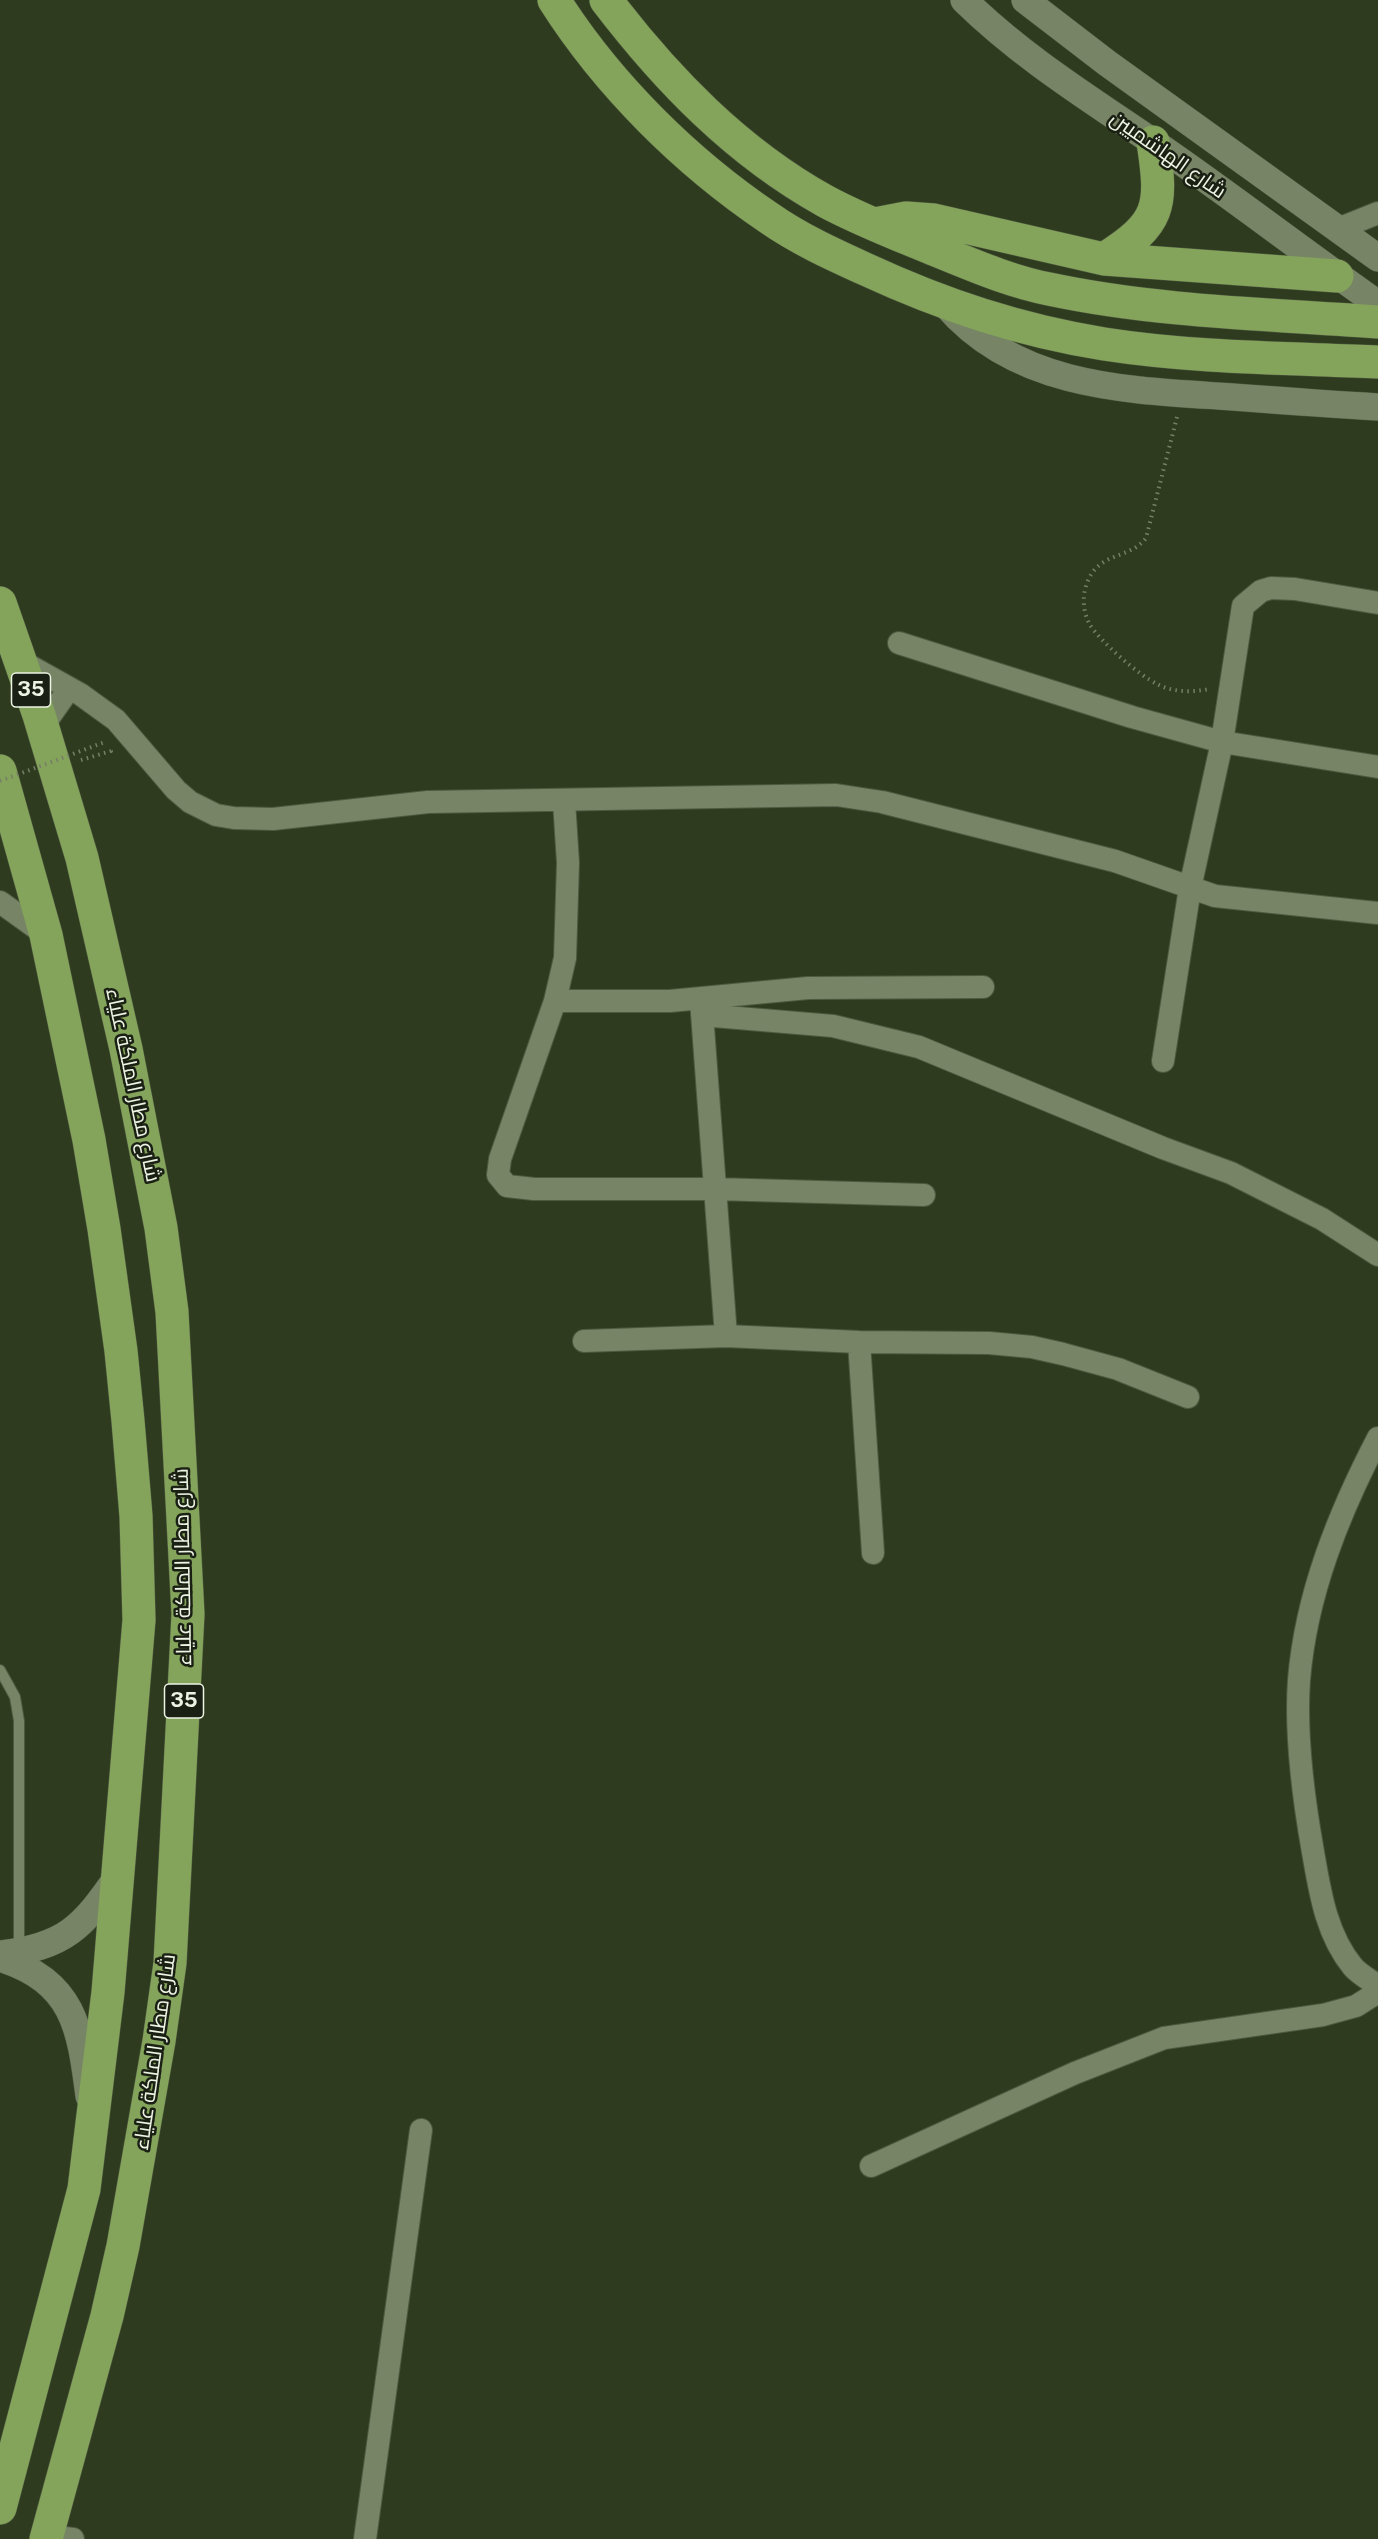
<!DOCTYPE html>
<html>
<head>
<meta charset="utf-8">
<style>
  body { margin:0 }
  canvas { display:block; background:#2f3b1f }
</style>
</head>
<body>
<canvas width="1378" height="2539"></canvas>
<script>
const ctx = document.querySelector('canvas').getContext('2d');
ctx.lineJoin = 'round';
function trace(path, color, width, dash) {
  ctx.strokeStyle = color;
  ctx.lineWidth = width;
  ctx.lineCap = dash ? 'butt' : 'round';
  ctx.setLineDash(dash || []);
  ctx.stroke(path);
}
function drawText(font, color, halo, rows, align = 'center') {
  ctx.font = font + ' "Public Sans",Cairo,sans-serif';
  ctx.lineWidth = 5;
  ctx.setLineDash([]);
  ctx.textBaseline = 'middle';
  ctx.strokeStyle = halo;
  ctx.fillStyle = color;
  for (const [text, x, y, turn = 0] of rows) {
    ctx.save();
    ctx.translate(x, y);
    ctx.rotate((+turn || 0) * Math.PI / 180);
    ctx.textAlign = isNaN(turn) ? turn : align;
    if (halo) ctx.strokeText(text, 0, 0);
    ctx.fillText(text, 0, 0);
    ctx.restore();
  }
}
const path = new Path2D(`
  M1177,417l-31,121c-17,22 -47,13 -59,45 -5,13 -4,28 2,40 9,17 51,53 68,61 17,9 35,8 54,5
  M81,760l30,-9 -2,-4`);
const service = new Path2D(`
  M0,1670l15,27 4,24v230`);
const minor = new Path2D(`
  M1338,229l40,-16
  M899,643l233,74 90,25 156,25
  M21,661l59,33 36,26 60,70 14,12 26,13 18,3 39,1 155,-17 408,-7 46,7 233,59 100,35 163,17
  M43,726l26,-37
  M564,801l4,62 -3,95 -10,43h115l138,-13 175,-1
  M0,902l46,33
  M701,1000l25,336
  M555,1001l-55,158 -2,16 9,11 27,3h182l208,6
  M702,1015l131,11 86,21 244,101 68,25 91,46 56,36
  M1163,1061l27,-173 32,-146 21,-136 18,-15 10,-3 24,1 83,14
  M584,1341l142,-5 133,6 130,1 43,4 31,7 55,15 70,28
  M859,1342l14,211
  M1378,1438c-39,75 -72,156 -79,242 -4,56 4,116 14,172 7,40 13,82 40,115 6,7 17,13 25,19
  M871,2166l204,-93 89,-35 159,-23 33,-9 22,-14
  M47,2536l26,3
  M365,2539l56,-409`);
const tertiary = new Path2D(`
  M964,0c57,56 123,97 189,142 76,52 149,109 225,162
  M1025,0l82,63 271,195
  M946,305c68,80 175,85 272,91 54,4 107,8 160,11
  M0,1954c65,-7 83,-27 118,-78
  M0,1958c74,24 80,68 89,138`);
const motorway = new Path2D(`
  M554,0c54,85 132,162 215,218 30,21 63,36 96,51 78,36 153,61 239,75 90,14 183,14 274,18
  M606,0c61,80 131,152 219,201 35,19 72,33 108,48 38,15 75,32 116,40 108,23 219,25 329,33
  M875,224l31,-6 28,2 170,39 233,17
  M1104,259c57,-36 59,-52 49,-117
  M0,603l39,112 43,143 44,191 35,179 11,84 16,302 -18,349 -11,78 -36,205 -16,70 -61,223
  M0,771l46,164 43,205 15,89 17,122 7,70 8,95 3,104 -31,372 -24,197 -84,319`);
const pathBridge = new Path2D(`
  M0,781l105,-39`);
const shields = [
  [31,690,39],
  [184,1701,39]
];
const shieldNames = [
  ["35",31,690],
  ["35",184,1701]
];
const streetNames = [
  ["شارع الهاشميين",1168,155,35],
  ["شارع مطار الملكة علياء",133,1085,78],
  ["شارع مطار الملكة علياء",183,1567,-91],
  ["شارع مطار الملكة علياء",155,2052,-82]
];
trace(service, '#4e5940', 12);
trace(minor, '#4e5940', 24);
trace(tertiary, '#4e5940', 28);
trace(motorway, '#4e5940', 34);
trace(path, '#757f67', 4, [1.5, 4.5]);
trace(service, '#778566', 10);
trace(minor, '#778566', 22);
trace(tertiary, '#778566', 27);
trace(motorway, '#84a35b', 33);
trace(pathBridge, '#757f67', 4, [1.5, 4.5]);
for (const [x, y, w] of shields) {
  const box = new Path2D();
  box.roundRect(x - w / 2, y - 17, w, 34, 4.5);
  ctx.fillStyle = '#1b2014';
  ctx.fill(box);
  trace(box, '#ecf4e3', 1.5);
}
drawText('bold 20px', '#ecf4e3', null, shieldNames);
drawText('21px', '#ecf4e3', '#1b2014', streetNames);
</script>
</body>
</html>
